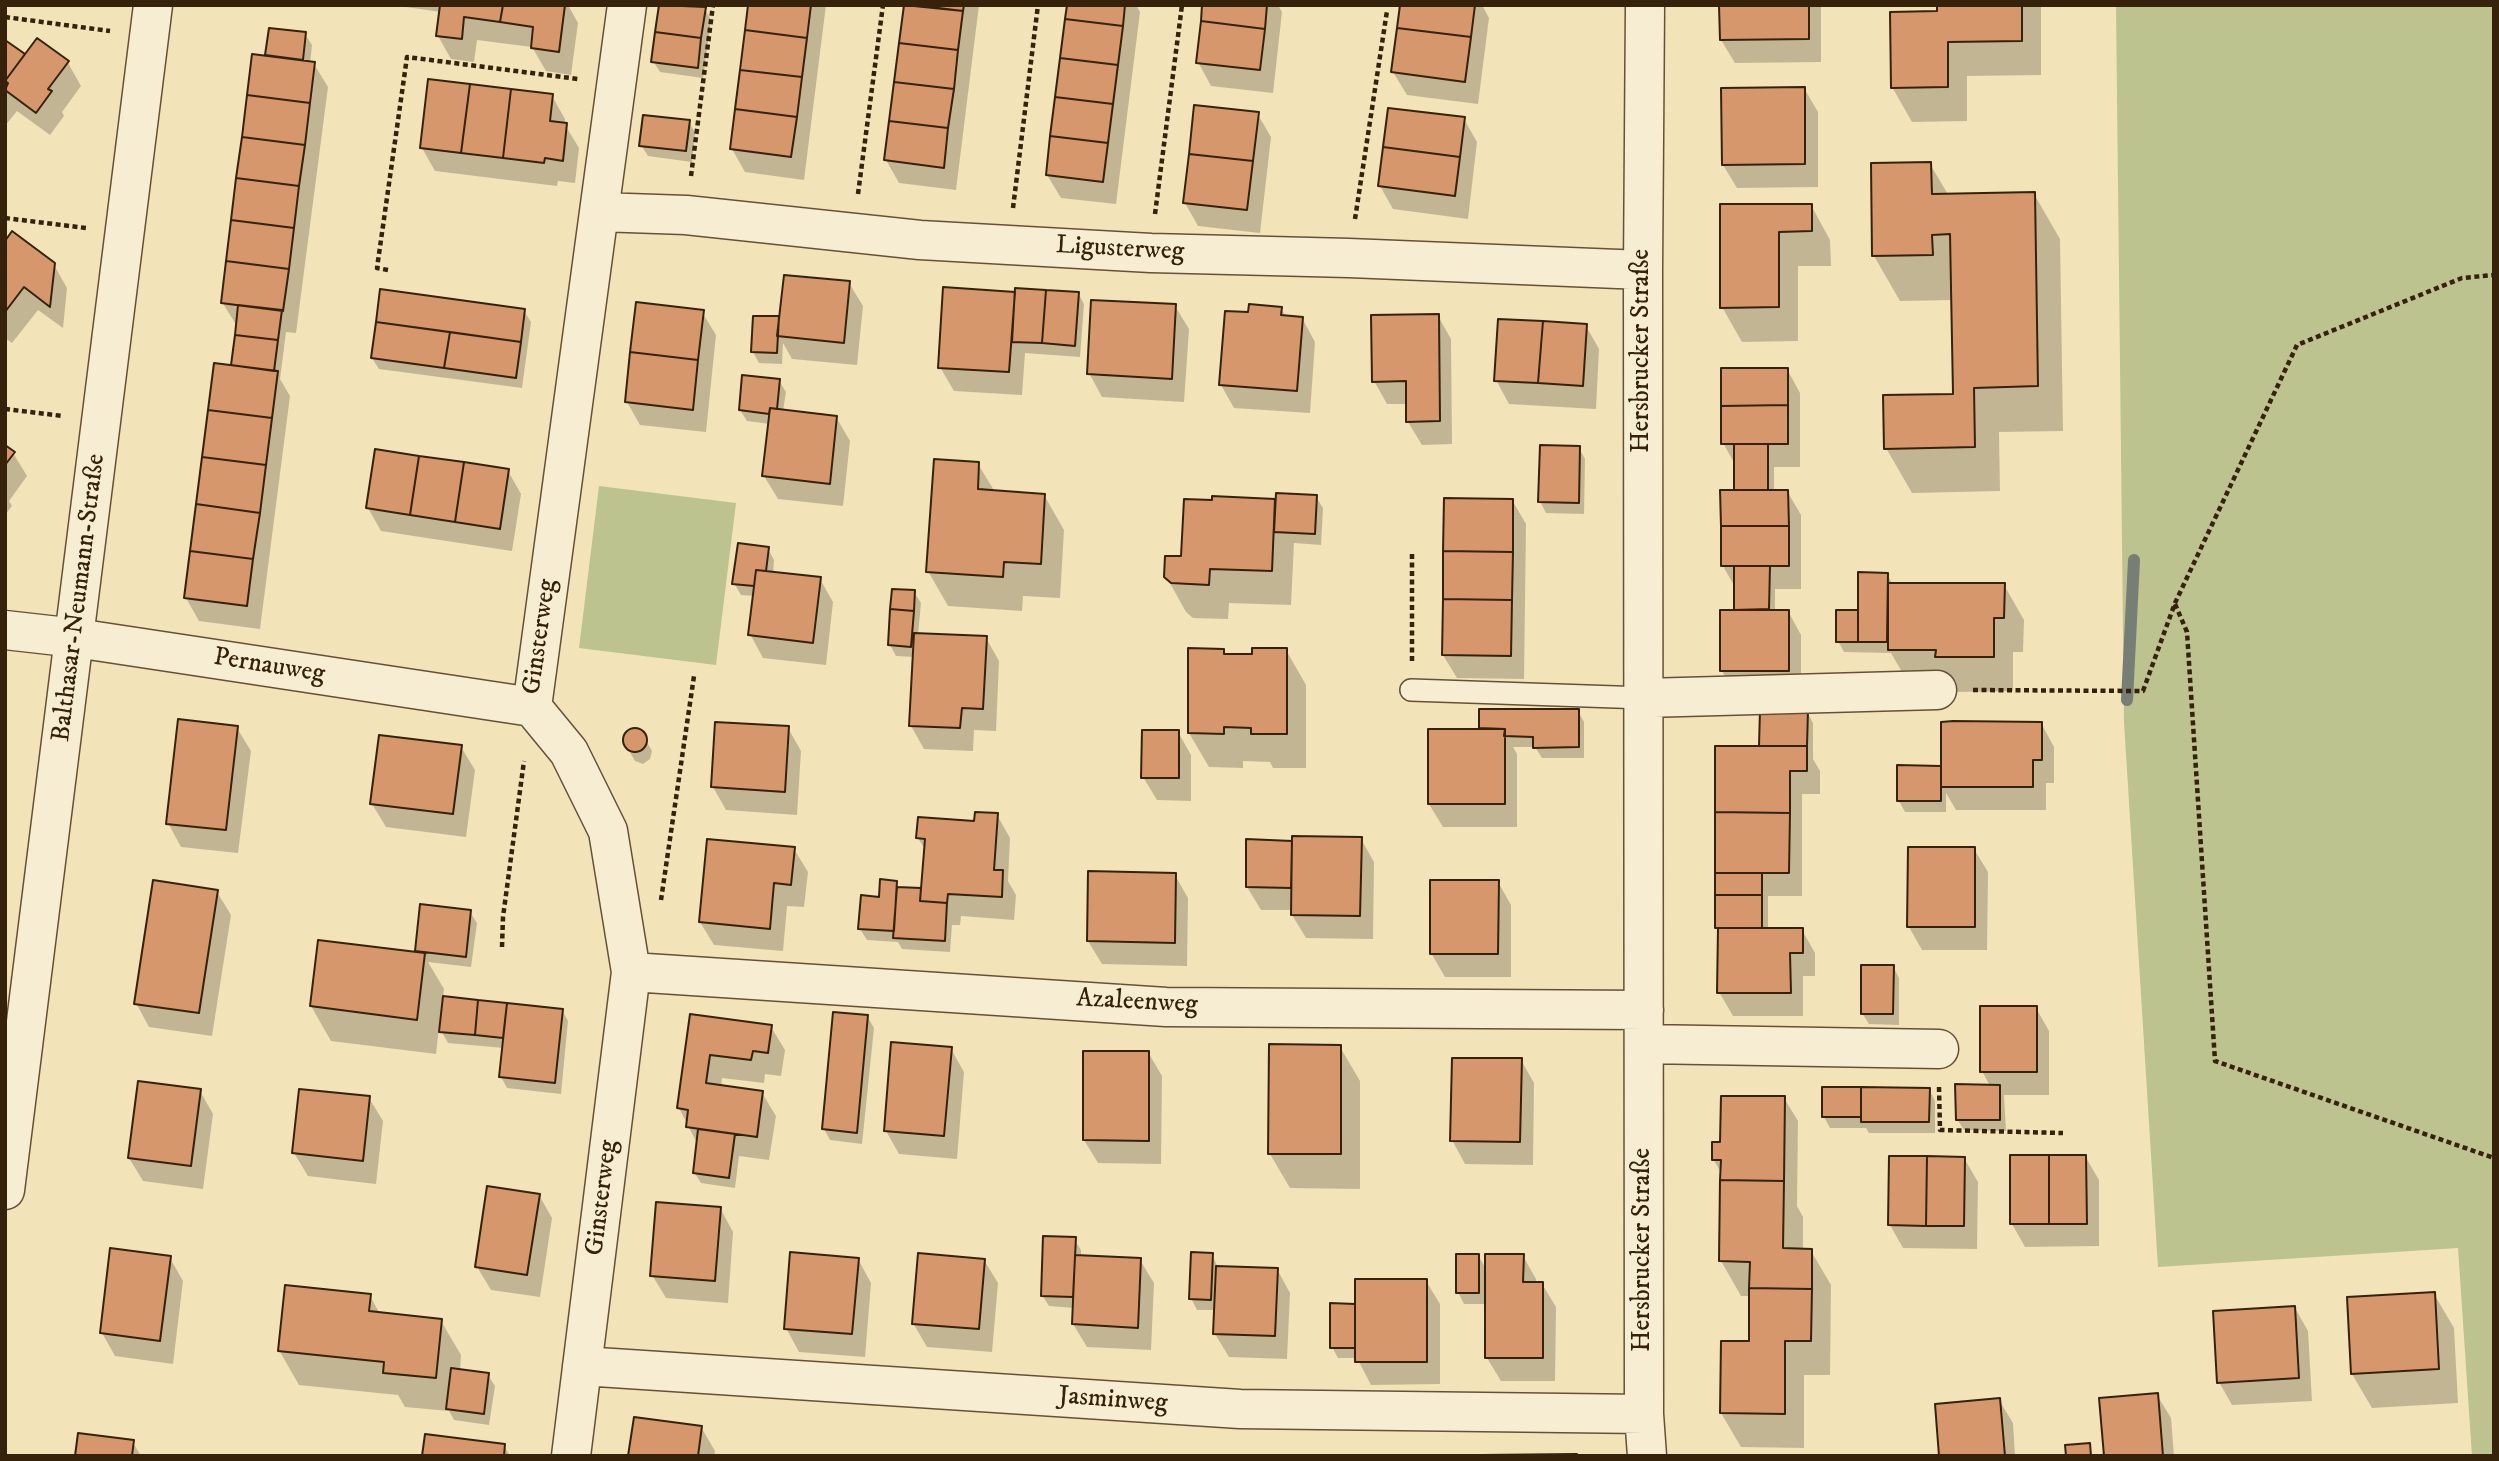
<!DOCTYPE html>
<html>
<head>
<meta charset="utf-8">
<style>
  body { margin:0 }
  #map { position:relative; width:2499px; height:1461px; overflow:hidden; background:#f2e3b9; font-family:"IM FELL DW Pica",serif }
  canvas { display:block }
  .frame { position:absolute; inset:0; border:7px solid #36220b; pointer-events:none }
</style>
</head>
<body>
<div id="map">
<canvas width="2499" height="1461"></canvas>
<div class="frame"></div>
</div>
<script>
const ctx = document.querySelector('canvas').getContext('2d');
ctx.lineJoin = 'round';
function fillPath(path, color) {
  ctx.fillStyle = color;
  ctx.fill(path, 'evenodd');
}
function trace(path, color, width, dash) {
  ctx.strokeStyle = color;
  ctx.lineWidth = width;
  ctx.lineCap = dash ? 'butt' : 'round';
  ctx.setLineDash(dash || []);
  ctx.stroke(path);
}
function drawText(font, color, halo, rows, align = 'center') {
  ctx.font = font + ' "IM FELL DW Pica",serif';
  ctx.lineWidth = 6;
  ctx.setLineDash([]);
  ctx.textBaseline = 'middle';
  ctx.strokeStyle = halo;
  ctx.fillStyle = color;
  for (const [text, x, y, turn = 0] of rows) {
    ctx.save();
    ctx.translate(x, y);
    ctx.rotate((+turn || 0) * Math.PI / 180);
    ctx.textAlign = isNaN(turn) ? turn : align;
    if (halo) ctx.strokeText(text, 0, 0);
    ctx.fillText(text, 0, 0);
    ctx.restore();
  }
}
const green = new Path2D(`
  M2116,5h378v1451h-22l-14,-208 -300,19 -34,-545z
  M599,486l137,17 -20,162 -137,-17z`);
const shadow = new Path2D(`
  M392,5h176l10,18 -7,52 -25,-4 -14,-24 -16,-2 -39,-5 -3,22 -23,-3 -13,-23 3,-24z
  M660,5l45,4 6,11 -8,58 -43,-6 -7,-11z
  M750,5h76l-22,175 -59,-8 -13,-23z
  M905,5h74l-23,185 -57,-7 -13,-23z
  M1069,5h67l4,7 -24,192 -55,-6 -14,-23z
  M1204,5h74l4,7 -9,81 -62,-7 -13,-24z
  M1402,5h80l7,13 -11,86 -71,-9 -14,-23z
  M1721,5h100v57l-86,1 -14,-23z
  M1939,5h102v70l-74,1v45l-55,1 -20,-35 47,-74z
  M305,34l7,11 -2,18 4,1 14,23 -32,246 -10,-1 -6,47 10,17 -30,233 -61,-8 -13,-23 46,-231 5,-41 -15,-24 45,-247z
  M38,40l30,23 13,23 -19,26 2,4 -14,19 -33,-24 -12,15v-84l20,15z
  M1804,88l14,24v75l-81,1 -14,-23z
  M552,96l13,23v6l14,23 -4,35 -17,-2 -1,5 -122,-15 -13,-23z
  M1257,113l14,24 -11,96 -62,-7 -13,-23z
  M1464,119l13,23 -9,77 -75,-10 -13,-23z
  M689,122l6,11 -3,29 -44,-6 -7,-11z
  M1930,164l19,32 85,-2 26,45 3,192 -64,1 1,59 -88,2 -26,-45 69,-52 -2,-96 -53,1 -26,-45 -2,-91z
  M1811,205l19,35 1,26h-33v75l-56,1 -20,-35 -1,-101z
  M5,244l49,21 13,23 -4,40 -25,-18 -26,33 -7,-5z
  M849,283l14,23 -6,59 -65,-6 -9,-16 -1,21 -23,-1 -6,-11 25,-34 2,4z
  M1078,293l6,11 -4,53 -55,-4 -3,42 -68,-4 -14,-24 74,-73z
  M1175,306l14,23 -5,73 -82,-5 -13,-24z
  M1281,308l5,9 16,1 13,24 -5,71 -76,-5 -13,-23 29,-71z
  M524,311l7,11 -9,66 -143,-19 -7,-11z
  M702,312l14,23 -10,97 -66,-7 -13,-23z
  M1438,316l13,23 1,105 -30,1 -14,-23v-18h-21l-13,-23z
  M1586,326l13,23 -3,60 -87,-5 -13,-24z
  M1787,369l13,24v74h-26v24h13l14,24v74h-26v22h13l13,24v59h-66l-13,-23 14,-60v-22l-13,-23 13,-74v-26l-13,-23z
  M779,381l7,11 -3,19 53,6 14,24 -7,65 -65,-7 -14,-23 6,-52 -23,-3 -7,-11z
  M5,447l8,6 14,23 -18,25 3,5 -7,9z
  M1579,448l6,11 -1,55 -38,-1 -6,-12z
  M978,464l17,28 49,3 20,35 -4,68 -37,-2 -1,15 -74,-5 -20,-35z
  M508,471l13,23 -9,57 -131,-20 -13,-23z
  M1316,497l7,11 -2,37 -27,-2 -3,62 -62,-2 -1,16 -35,-1 -7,-6 -20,-36 16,-18 92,-58 3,5z
  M1512,500l14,24 -2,155 -67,-1 -14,-23z
  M768,549l6,11 -1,14 47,5 13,23 -7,63 -63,-7 -13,-24 5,-38 -14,-1 -7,-12z
  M1887,574l6,11h111l20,35 -1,32h-10v39l-56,1 -4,-8h-44l-18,-31 -47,-1 -6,-11z
  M914,592l7,11 -3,32 68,3 13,23 -3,70 -22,-1 -1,21 -49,-2 -13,-23 3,-69 -18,-1 -6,-11z
  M1223,650l4,6h26l33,-6 20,35v83h-33l-3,-6 -27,-1v7l-34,-1 -20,-34z
  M1578,711l6,11v36h-42l-7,-11h-22l4,7v73h-74l-14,-23 53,-74 -1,-2z
  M1807,712l6,11v36l7,12v23h-18v102h-34v34h34l13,23v23h-12v40h-70l-14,-24v-59l-3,-6 45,-179z
  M2041,723l13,24v36h-8v27h-90l-10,-17v19h-41l-6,-11 44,-34z
  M237,728l14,23 -13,102 -57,-6 -13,-24z
  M788,728l13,23 -4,64 -71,-5 -13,-23z
  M633,730l8,2 11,19 -2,8 -7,5 -8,-3 -11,-19 2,-8z
  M1178,732l13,23v46l-34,-1 -14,-23z
  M461,747l14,23 -9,67 -80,-10 -14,-23z
  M997,815l13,23 -2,43 8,14 -2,25 -53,-4 -1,9h-8l-2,27 -48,-3 -4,-7 -31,-2 -7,-11 20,-31 16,-16 4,7 23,1 3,-39 -8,-13 58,-15z
  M1361,839l13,23 -1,77 -67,-1 -14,-23v-5h-31l-14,-23 47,-45z
  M794,849l14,23 -4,35 -17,-1 -4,45 -69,-6 -14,-23z
  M1974,849l14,23 -1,78h-65l-13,-23z
  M1175,875l13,23 -1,68 -85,-2 -14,-23z
  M1498,882l13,23v72h-66l-14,-24z
  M217,892l14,23 -19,121 -63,-9 -13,-24z
  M470,912l7,11 -6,44 -43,-5 16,27 -1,8 119,13 6,11 -7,73 -54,-6 -6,-11 3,-29 -56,-5 -9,-16 -3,27 -105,-13 -20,-35 107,-52 -2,-4z
  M1893,966l6,12v47l-30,-1 -7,-11z
  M2036,1008l13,23v64h-45l2,36 -42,-1 -7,-11 33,-33 -8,-15z
  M691,1016l80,11 14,23 -4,26 -16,-2 -1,9 -42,-5 -1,9 41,6 14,23 -7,44 -30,-4 -4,32 -34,-5 -7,-11 4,-27 -19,-37z
  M867,1016l7,12 -12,116 -32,-4 -6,-11z
  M1340,1047l20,34v108l-70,-1 -20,-34z
  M951,1049l13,23 -7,87 -58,-5 -13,-23z
  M1148,1052l14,24 -1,88 -63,-1 -14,-23z
  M1521,1060l13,23 -1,82 -68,-1 -13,-24z
  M1929,1089l6,12v32h-66l-3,-5h-36l-6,-11z
  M200,1091l13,23 -10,75 -60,-8 -14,-23z
  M369,1098l14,23 -7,63 -68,-8 -14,-23z
  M1784,1098l14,23 -1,85 6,11v34h8l20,34 -1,90h-26v73l-63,-1 -20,-34 30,-71v-46h-10l-20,-35 1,-87 -9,-15 9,-15z
  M2085,1156l14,24v66l-74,1 -13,-23z
  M1964,1158l14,24 -1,67 -74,-1 -13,-23z
  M539,1195l13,23 -12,79 -49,-7 -14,-23z
  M720,1208l13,24 -5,71 -62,-5 -14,-23z
  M1074,1239l7,11v7l59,3 14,23 -3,67 -64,-3 -14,-23 1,-16 -25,-2 -7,-11z
  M1212,1254l6,14 59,1 13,24 -3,66 -58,-2 -14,-23 1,-24h-19l-6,-12z
  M1478,1255l9,16 36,-15 13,23v5h6l14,23 -1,74h-54l-14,-23v-54h-23l-6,-12z
  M170,1258l13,23 -10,83 -58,-8 -13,-23z
  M858,1259l13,24 -6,74 -66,-5 -13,-24z
  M984,1260l14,23 -6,69 -65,-5 -14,-24z
  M1426,1281l14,23v80l-69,1 -14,-27h-19l-6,-11 23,-42z
  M2434,1294l20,34 4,75 -86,5 -20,-34z
  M370,1296l10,18 61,7 20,34 -1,16 28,4 7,11 -6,39 -35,-5 -5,-9 -44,-4 -7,-12 -99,-10 -20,-35z
  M2295,1308l13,23 4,70 -80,4 -13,-23z
  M2157,1395l14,23 3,38h-69z
  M1999,1400l14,23 2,33h-74z
  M701,1427l14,24 -1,5h-84z
  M132,1441l9,15h-64z
  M504,1446l6,10h-86z`);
const stream = new Path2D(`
  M2127,700l7,-140`);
const building = new Path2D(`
  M440,5h63l-3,17 -36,-5 -2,22 -26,-3z
  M503,5h62l-6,47 -28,-4 2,-21 -33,-5z
  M659,5l47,2 -5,31 -46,-6z
  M748,5h63l-4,33 -62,-8z
  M904,5l59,6 -5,39 -59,-7z
  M914,5h50l-1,6z
  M1067,5h58l-2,21 -58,-7z
  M1202,5h65l-2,24 -64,-8z
  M1400,5h75l-4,32 -74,-9z
  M1719,5h90v34l-89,1z
  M1937,5h85v36l-74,1v45l-57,1 -1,-76 47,-1z
  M1065,19l58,7 -5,39 -58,-7z
  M1201,21l64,8 -5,41 -64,-7z
  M269,28l37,4 -3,28 -38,-5z
  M1397,28l74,9 -6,45 -74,-10z
  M745,30l62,8 -5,39 -62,-7z
  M655,32l46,6 -3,30 -47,-6z
  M37,38l32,23 -21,28 4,2 -16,22 -31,-23 3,-7 -3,-2z
  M5,40l20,14 -20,27z
  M899,43l59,7 -4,39 -60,-7z
  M252,54l63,8 -5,41 -63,-8z
  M1060,58l58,7 -5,39 -58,-7z
  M740,70l62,7 -5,40 -62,-8z
  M428,79l42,5 -9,69 -41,-5z
  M894,82l60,7 -6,39 -59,-7z
  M470,84l41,5 -8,69 -42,-5z
  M1805,87v77l-83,1 -1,-77z
  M511,89l42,5 -3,27 17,2 -4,38 -18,-3 -1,5 -41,-5z
  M247,95l63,8 -5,42 -63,-8z
  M1055,97l58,7 -5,39 -58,-7z
  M1194,105l65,7 -6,49 -64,-7z
  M1388,108l77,9 -5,40 -77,-10z
  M735,109l62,8 -6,40 -61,-8z
  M643,115l47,5 -4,31 -47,-5z
  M889,121l59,7 -4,40 -60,-8z
  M1050,136l58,7 -5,39 -57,-7z
  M242,137l63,8 -6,41 -63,-8z
  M1383,147l77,10 -5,39 -77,-10z
  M1189,154l64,7 -6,49 -64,-7z
  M1931,162l1,32 103,-2 3,194 -64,2 1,59 -91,2 -1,-54 70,-1 -3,-160 -18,1 1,20 -61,1 -1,-93z
  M236,178l63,8 -5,42 -63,-8z
  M1720,204h92v27l-33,1v75l-59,1z
  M231,220l63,8 -5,41 -63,-8z
  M12,231l43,32 -5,44 -26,-20 -19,25v-71z
  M226,261l63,8 -6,42 -62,-8z
  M784,275l66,6 -6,62 -67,-7z
  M943,287l72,5 -6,80 -71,-4z
  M1015,288l31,2 -4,53 -30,-1z
  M380,289l145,20 -4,33 -145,-20z
  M1046,290l33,2 -4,54 -33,-3z
  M1091,300l85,4 -4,75 -85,-5z
  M636,302l68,8 -6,50 -68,-8z
  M1249,304l33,3 -1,8 22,2 -6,74 -78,-6 6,-74 23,1z
  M238,305l44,5 -4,30 -43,-5z
  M1439,314l1,107 -34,1v-41l-34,1 -1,-67z
  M753,316h26l-2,37 -26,-1z
  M1498,319l45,2 -5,62 -44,-2z
  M1543,321l44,3 -4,62 -45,-3z
  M376,322l74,10 -6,36 -73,-10z
  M450,332l71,10 -5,36 -72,-10z
  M235,335l43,5 -4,31 -43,-6z
  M630,352l68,8 -5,50 -68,-8z
  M214,363l64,8 -6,47 -64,-8z
  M1721,368h67v37l-67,1z
  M742,375l38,4 -3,30 -7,-1 -1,6 -30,-4z
  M1788,405v39h-67v-38z
  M770,408l67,8 -7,68 -68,-8z
  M208,410l64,8 -6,47 -64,-8z
  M1734,444h34v46h-34z
  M5,445l10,7 -10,13z
  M1540,445l40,1 -1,57 -41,-1z
  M375,449l44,7 -9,59 -44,-7z
  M419,456l45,6 -9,60 -45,-7z
  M202,457l64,8 -6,48 -64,-9z
  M934,459l45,3 -1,27 67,5 -4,70 -37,-2 -1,15 -77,-5z
  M464,462l45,7 -9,60 -45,-7z
  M1720,490h68l1,36h-68z
  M1276,493l41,2 -2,39 -41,-2z
  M1212,496l63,3 -3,72 -62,-2 -1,16 -38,-2 -7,-6 1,-21h16l3,-57 28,1z
  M1444,498l69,1v53l-70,-1z
  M196,504l64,9 -7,46 -63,-8z
  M1721,526h68v40h-68z
  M738,543l31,4 -3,24 -10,-1 -2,16 -22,-2z
  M190,551l63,8 -6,47 -63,-8z
  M1443,551l70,1 -1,48 -69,-1z
  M1734,566h36l-1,43 -35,1z
  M756,570l65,7 -8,66 -65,-8z
  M1858,572l30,1 -1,69h-29z
  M1888,583h117l-1,35h-10v39h-59l1,-7h-48z
  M892,589l23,1 -1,21 -24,-2z
  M1443,599l69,1 -1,56 -69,-1z
  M890,609l24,2 -3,36 -23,-2z
  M1720,610h69v61h-69z
  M1836,610h22v32h-22z
  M914,633l73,3 -4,73 -21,-1 -2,20 -51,-2z
  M1188,648l36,1v5h28v-6h35v86h-36v-6l-27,-1v7l-36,-1z
  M1479,709h100v38l-46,1v-11l-29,-1 1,-7 -26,-1z
  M1760,710h48l-1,36h-48z
  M178,719l60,7 -12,104 -60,-6z
  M1953,721l89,1v38h-9v27h-92v-65z
  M715,722l74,4 -4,66 -74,-5z
  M623 740a12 12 0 1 1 24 0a12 12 0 1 1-24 0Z
  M1428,729h77v75h-77z
  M1142,730h37v48h-38z
  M379,735l83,10 -9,69 -83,-10z
  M1715,746h92v25h-17v42l-75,-1z
  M1897,765l44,1v35h-44z
  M975,812l23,1 -4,57h9l-1,27 -54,-3 -1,9 -27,-2 5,-62 -9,-1 2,-21 56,4z
  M1715,812l75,1 -1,60h-74z
  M1292,836l70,1 -2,79 -69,-1z
  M707,839l88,8 -4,38 -17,-2 -4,46 -71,-7z
  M1246,839l46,2 -1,47 -45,-1z
  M1908,847h67v80h-68z
  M1088,871l88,2 -1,70 -88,-2z
  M1715,873h47v22h-47z
  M880,879l17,2 -3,50 -36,-2 3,-34 18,2z
  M153,880l65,10 -19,123 -65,-9z
  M1430,880h69l-1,74h-68z
  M897,887l24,1 -1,13 27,2 -2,38 -52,-3z
  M1715,895h47v33h-47z
  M420,904l51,6 -5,47 -51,-6z
  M1718,928h85v25h-13l1,40h-74z
  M318,940l107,13 -8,67 -107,-14z
  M1861,965h33l-1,49h-32z
  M443,996l35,4 -3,35 -36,-3z
  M478,1000l29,3 -4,35 -28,-3z
  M507,1003l56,6 -8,74 -56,-6z
  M1980,1006h57v66h-57z
  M833,1012l35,3 -11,118 -35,-4z
  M690,1014l82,11 -4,28 -15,-2 -2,9 -41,-5 -4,28 57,8 -6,46 -71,-10 2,-17 -11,-2z
  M891,1042l61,5 -8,89 -60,-5z
  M1269,1044l72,1v109h-73z
  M1083,1051h66v90l-66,-1z
  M1452,1058h70l-2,84 -70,-1z
  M138,1081l63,8 -10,77 -63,-8z
  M1955,1084l45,1v35h-44z
  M1822,1087h39v30h-39z
  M1861,1087l69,1 -1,34h-68z
  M299,1089l71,7 -7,65 -71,-8z
  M1721,1096h64l-1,85 -64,-1 1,-20h-9v-18h8z
  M698,1129l37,5 -6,44 -36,-5z
  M2010,1155h39v69h-39z
  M2049,1155h37l1,69h-38z
  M1889,1156h38l-1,70 -38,-1z
  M1927,1156l38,1 -1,69h-38z
  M1720,1180l64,1 -1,67 29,1v40l-63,-1 1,-26 -31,-1z
  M487,1186l53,8 -13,81 -52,-8z
  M656,1202l65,5 -6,74 -65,-5z
  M1043,1236l33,1 -3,60 -32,-1z
  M110,1248l61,8 -11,85 -60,-8z
  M790,1252l69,6 -7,76 -68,-5z
  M1191,1252l22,1 -2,47 -22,-1z
  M918,1253l67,6 -6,70 -67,-5z
  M1456,1254h23v39h-23z
  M1485,1254h39l-1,28h20v76h-58z
  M1075,1255l66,3 -3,70 -66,-4z
  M1216,1266l62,2 -3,68 -62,-2z
  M1355,1279h72v83h-72z
  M285,1285l86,9 -2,17 73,8 -6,59 -53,-5 1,-11 -106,-11z
  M1749,1288l63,1 -1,52h-26v73l-65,-1 1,-72h28z
  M2435,1292l4,77 -88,5 -4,-77z
  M1330,1303l25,1v44h-25z
  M2295,1306l4,72 -82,5 -4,-72z
  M451,1368l38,5 -5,41 -38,-5z
  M2158,1393l5,63h-59l-5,-58z
  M2000,1398l5,58h-66l-4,-52z
  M634,1417l68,9 -4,30h-70z
  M78,1433l56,7 -2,16h-57z
  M425,1434l80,10 -1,12h-82z
  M2090,1443l1,13h-25l-1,-11z
  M1577,1454v2h-96v-1z`);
const path = new Path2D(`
  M5,17l105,14
  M691,176l22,-171
  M858,194l25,-189
  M1013,208l25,-203
  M1155,214l27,-209
  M5,218l81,10
  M1355,219l32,-208
  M388,270l-11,-2 30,-211 171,22
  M5,409l58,7
  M2175,604l12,28 28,429 279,97
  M1412,661v-109
  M1973,690l170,1 32,-88 122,-258 165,-67 32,-3
  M661,900l33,-224
  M502,947l1,-30 21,-156
  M1939,1087l1,43 123,3`);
const service = new Path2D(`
  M1411,690l234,8`);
const minor = new Path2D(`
  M1645,5l-2,265 1,1144 3,42
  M599,212l87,3 234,25 231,13 198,5 294,12
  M5,630l71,8 456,69
  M1645,698l292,-8
  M631,972l535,35 478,3
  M1644,1044l295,5
  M5,1190l148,-1185
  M582,1366l658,43 404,5
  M571,1456l60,-484 -23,-141 -39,-79 -37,-45 95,-702`);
const streetNames = [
  ["Ligusterweg",1120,250,3],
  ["Hersbrucker Straße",1643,351,-90],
  ["Balthasar-Neumann-Straße",80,598,-83],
  ["Ginsterweg",541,637,-82],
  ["Pernauweg",269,667,9],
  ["Azaleenweg",1137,1003,3],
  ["Ginsterweg",603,1198,-83],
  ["Hersbrucker Straße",1644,1250,-90],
  ["Jasminweg",1113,1401,4]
];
fillPath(green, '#bcc38e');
fillPath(shadow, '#0003');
trace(stream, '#777e75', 12);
fillPath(building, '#d7976d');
trace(building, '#36220b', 2);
trace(service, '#655236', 24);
trace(minor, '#655236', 41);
trace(path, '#36220b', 4.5, [5, 3.5]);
trace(service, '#f7edd2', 21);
trace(minor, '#f7edd2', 38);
drawText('26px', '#36220b', '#f7edd2', streetNames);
</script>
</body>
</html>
